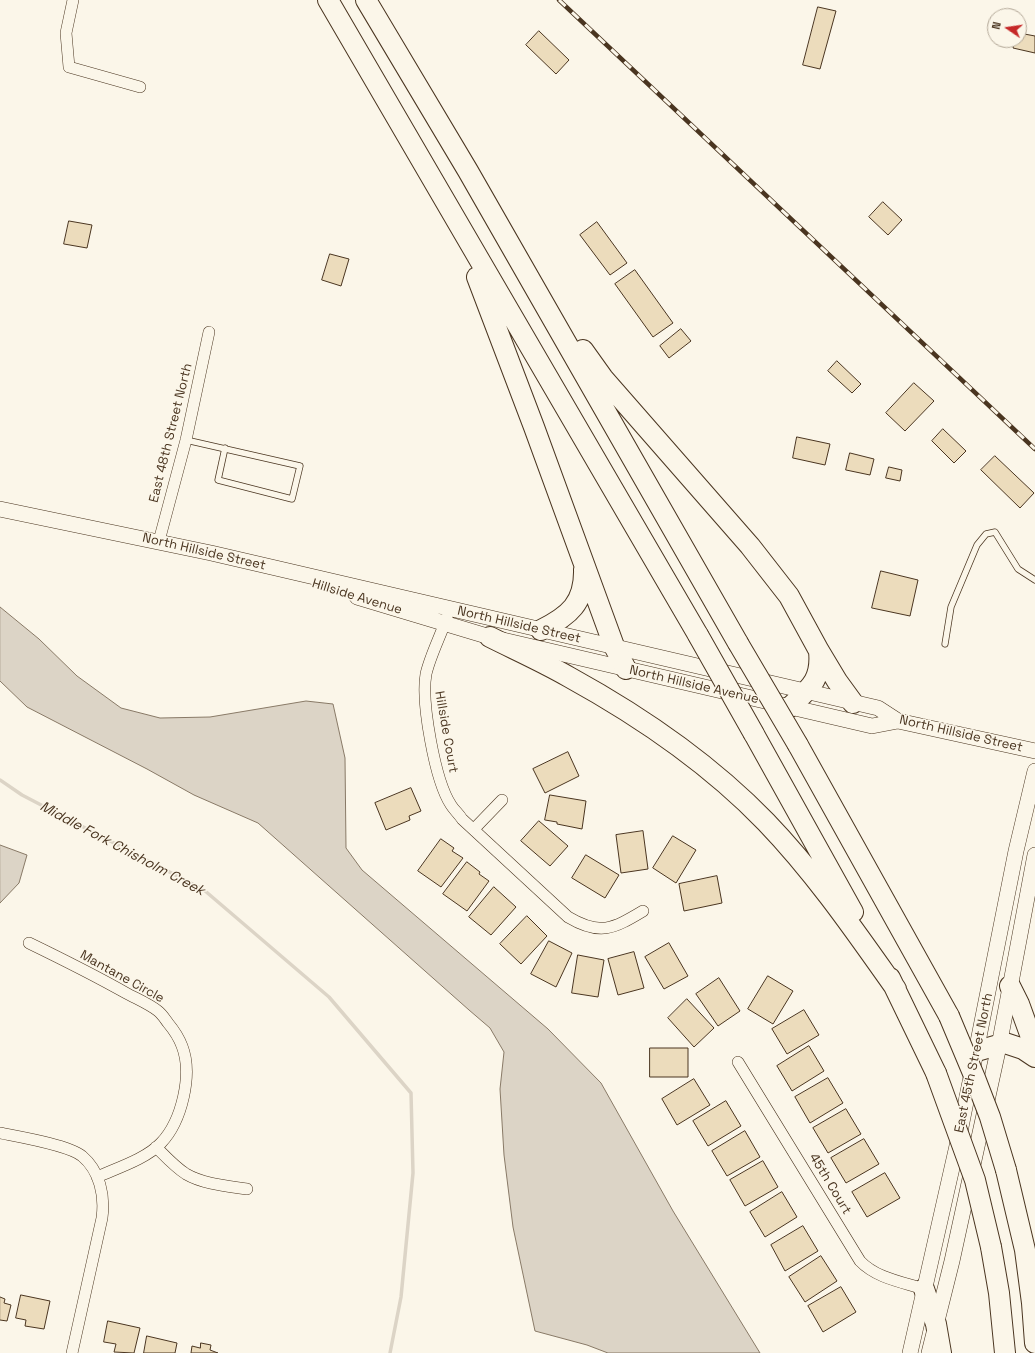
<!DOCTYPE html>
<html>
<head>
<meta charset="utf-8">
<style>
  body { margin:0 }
  #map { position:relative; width:1035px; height:1353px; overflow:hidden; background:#fbf6e9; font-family:"Space Grotesk",sans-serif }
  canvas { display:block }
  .north { position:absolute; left:987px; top:8px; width:40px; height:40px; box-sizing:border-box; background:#fbf6e9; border:1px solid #b4a999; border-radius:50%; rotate:283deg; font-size:11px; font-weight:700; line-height:16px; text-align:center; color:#4a3520 }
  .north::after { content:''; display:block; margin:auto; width:14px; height:18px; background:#c62828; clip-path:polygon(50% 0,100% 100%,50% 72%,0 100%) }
</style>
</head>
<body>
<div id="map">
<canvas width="1035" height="1353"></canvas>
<div class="north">N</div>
</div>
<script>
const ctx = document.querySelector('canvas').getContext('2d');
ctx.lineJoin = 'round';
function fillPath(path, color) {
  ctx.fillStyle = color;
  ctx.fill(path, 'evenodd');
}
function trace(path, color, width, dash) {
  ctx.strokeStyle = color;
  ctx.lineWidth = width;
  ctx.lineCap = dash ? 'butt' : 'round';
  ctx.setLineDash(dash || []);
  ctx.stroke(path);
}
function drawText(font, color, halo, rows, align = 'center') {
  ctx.font = font + ' "Space Grotesk",sans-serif';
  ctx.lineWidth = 3;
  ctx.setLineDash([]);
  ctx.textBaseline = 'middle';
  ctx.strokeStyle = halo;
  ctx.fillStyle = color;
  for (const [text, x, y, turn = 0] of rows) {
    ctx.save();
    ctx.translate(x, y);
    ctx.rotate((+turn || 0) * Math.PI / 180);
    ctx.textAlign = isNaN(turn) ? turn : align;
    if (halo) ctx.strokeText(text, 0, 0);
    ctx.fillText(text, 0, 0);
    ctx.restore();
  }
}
const water = new Path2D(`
  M0,607l39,32 38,37 44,32 39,10 50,-1 96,-16 27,3 12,54 1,90 16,22 186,159 53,54 72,128 87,142h-152l-21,-8 -52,-14 -22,-104 -9,-72 -4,-66 4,-37 -14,-24 -21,-18 -211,-187 -64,-28 -47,-26 -120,-62 -27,-26z
  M0,845l27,10 -8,28 -19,20z`);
const stream = new Path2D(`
  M0,780l22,15 182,95 125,107 82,96 2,80 -12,124 -11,56`);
const building = new Path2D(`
  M818,7l18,4 -16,58 -17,-4z
  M539,31l30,29 -13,14 -30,-29z
  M1019,33l16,3v17l-22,-5 2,-8h4z
  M883,202l19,18 -14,15 -19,-18z
  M69,221l23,4 -5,23 -23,-4z
  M597,222l30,41 -17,12 -30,-40z
  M330,254l19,5 -8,27 -19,-6z
  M635,270l38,53 -20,14 -38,-53z
  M681,329l10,12 -22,17 -9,-12z
  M837,361l24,23 -9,9 -24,-22z
  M914,383l20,18 -29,30 -19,-18z
  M943,429l23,22 -12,12 -22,-22z
  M797,437l33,7 -5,21 -32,-7z
  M850,453l24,6 -4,16 -24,-5z
  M995,456l39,37 -14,15 -39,-38z
  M889,467l13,3 -2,11 -14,-3z
  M881,571l37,9 -8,36 -38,-8z
  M568,752l11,24 -34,17 -12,-24z
  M411,788l10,23 -12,5 1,4 -24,10 -11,-27z
  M550,795l36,6 -4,28 -25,-5v-2l-12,-2z
  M539,821l29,25 -18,20 -29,-25z
  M643,831l5,38 -27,4 -5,-38z
  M673,836l23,14 -20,33 -23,-15z
  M441,839l13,9 -2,3 11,7 -22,29 -23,-16z
  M586,855l33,20 -14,23 -33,-20z
  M467,862l13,10 -1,2 10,7 -22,30 -24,-17z
  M717,876l5,27 -38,8 -5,-27z
  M494,887l22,20 -25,28 -22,-18z
  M527,916l20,20 -26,28 -21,-20z
  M549,941l23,12 -16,34 -25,-13z
  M669,943l19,33 -24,13 -19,-32z
  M634,952l10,36 -26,7 -10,-36z
  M578,955l26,5 -6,37 -26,-4z
  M768,976l25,15 -20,33 -25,-15z
  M719,978l21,33 -22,15 -22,-32z
  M687,999l27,29 -20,19 -26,-29z
  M804,1010l15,25 -32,19 -15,-25z
  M809,1046l15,25 -32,20 -15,-25z
  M650,1048h38v29h-38z
  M828,1078l15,25 -33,20 -15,-26z
  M694,1079l16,26 -33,20 -15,-26z
  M726,1101l15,25 -33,20 -15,-25z
  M846,1109l15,25 -33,19 -15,-25z
  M745,1131l15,26 -33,19 -15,-25z
  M864,1139l15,25 -33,19 -15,-25z
  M763,1161l15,26 -33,19 -15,-26z
  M885,1173l15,25 -33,19 -15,-25z
  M782,1192l15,25 -32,20 -15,-25z
  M803,1226l15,25 -33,20 -14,-26z
  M821,1256l16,25 -32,21 -16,-25z
  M841,1287l15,25 -33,20 -15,-26z
  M21,1295l29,6 -6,28 -19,-3 1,-6 -10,-2z
  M0,1297l5,2 -1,4 7,2 -4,16 -7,-1z
  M108,1321l32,7 -6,25 -20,-1 2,-8 -12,-2z
  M147,1336l30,7 -2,10h-31z
  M201,1343l10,2 -1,5 8,3h-27l1,-7 8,2z`);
const lane = new Path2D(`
  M186,440l114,26 -8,33 -74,-19 7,-32
  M945,644l6,-37 26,-62 9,-11 9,-2 23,37 17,11`);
const street = new Path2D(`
  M73,0l-7,33 3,34 71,20
  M159,541l27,-101 23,-108
  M447,617c-6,18 -17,39 -21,57 -5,28 9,107 25,131 3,5 8,9 11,14l106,98c32,19 45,12 75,-6
  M474,829l28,-29
  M29,943c33,16 65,32 97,50 11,6 23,11 32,18 4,3 7,8 10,12 5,6 11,15 14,23 11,28 0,75 -21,97 -15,16 -44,25 -64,34
  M738,1062l122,199c16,17 42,21 64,28
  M0,1133c20,4 68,12 82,23 18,15 23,40 20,62l-30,135
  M156,1147c9,9 19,20 30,27 17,10 41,12 61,15`);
const secondary = new Path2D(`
  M0,509l211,44 667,155 20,13 137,30
  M357,597l133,40 382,89 26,-5
  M910,1353l49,-216 57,-286 19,-80
  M929,1353l23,-92 47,-215 36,-191`);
const highway = new Path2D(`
  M328,0l370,635
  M366,0l102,171 270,472
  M477,277l57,150 80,219 12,23
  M583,350l20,28 147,168 39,50 30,55 18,30 16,22
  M541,630c28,-14 44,-27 43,-61
  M490,637c26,13 53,25 79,40 71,39 140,86 197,145 49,51 89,109 130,167
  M790,707c20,-19 32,-27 29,-56
  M754,734l99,178
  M798,745l151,271
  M890,978l46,95
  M1010,986l9,18 16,44
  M977,1051l28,-8 18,6 12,8
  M1006,1170l19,80 7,53 3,40
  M991,1247l8,46 6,60
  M924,1289l12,35 5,29`);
const rail = new Path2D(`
  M559,0l476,449`);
const highwayBridge = new Path2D(`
  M698,635l56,99
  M738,643l60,102
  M949,1016l26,62 15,39 16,53
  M936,1073l39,107 16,67`);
const streetNames = [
  ["East 48th Street North",171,433,-76],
  ["North Hillside Street",204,552,13],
  ["Hillside Avenue",357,597,17],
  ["North Hillside Street",519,625,13],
  ["North Hillside Avenue",694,685,13],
  ["Hillside Court",446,732,80],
  ["North Hillside Street",961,734,13],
  ["Mantane Circle",122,977,29],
  ["East 45th Street North",974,1063,-78],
  ["45th Court",830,1184,59]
];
const waterNames = [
  ["Middle Fork Chisholm Creek",122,849,28]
];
fillPath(water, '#dcd4c6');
trace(water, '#887966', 1);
trace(stream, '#dcd4c6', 3.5);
fillPath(building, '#ecdcbc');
trace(building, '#4a3520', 1);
trace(lane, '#4a3520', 7);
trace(street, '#4a3520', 12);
trace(secondary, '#4a3520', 16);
trace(highway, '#4a3520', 22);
trace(lane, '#fbf6e9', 5.5);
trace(street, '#fbf6e9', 11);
trace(secondary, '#fbf6e9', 15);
trace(highway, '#fbf6e9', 20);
trace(rail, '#4a3520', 4.5);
trace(rail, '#fbf6e9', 3, [9]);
trace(highwayBridge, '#4a3520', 22, []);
trace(highwayBridge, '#fbf6e9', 20);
drawText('13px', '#4a3520', '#fbf6e9', streetNames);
drawText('italic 14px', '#4a3520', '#fbf6e9', waterNames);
</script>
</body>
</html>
